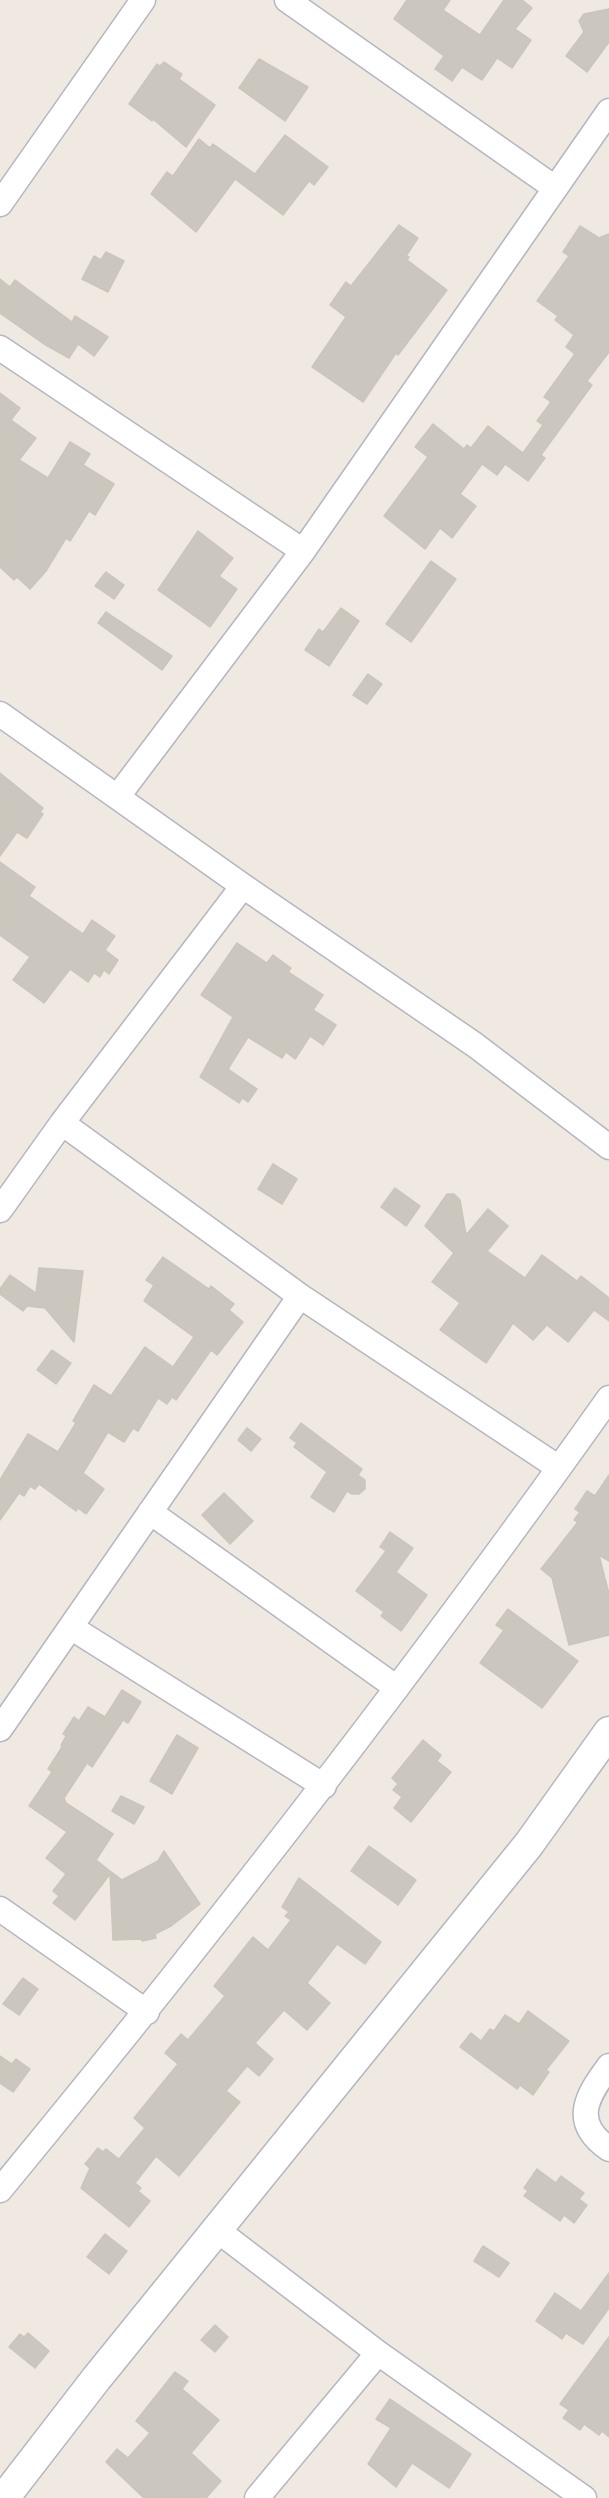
<!DOCTYPE html>
<html>
<head>
<meta charset="utf-8">
<style>
  body { margin:0 }
  canvas { display:block; background:#efe9e1 }
</style>
</head>
<body>
<canvas width="609" height="2498"></canvas>
<script>
const ctx = document.querySelector('canvas').getContext('2d');
ctx.lineJoin = 'round';
function fillPath(path, color) {
  ctx.fillStyle = color;
  ctx.fill(path, 'evenodd');
}
function trace(path, color, width, dash) {
  ctx.strokeStyle = color;
  ctx.lineWidth = width;
  ctx.lineCap = dash ? 'butt' : 'round';
  ctx.setLineDash(dash || []);
  ctx.stroke(path);
}
const building = new Path2D(`
  M407,0h43l-7,10 37,25 24,-35h18l10,8 -17,21 16,11 -19,28 -15,-10 -15,22 -20,-13 -10,14 -17,-12 9,-13 -50,-37z
  M609,9v33l-22,30 -21,-16 18,-24 -5,-11 5,-7z
  M259,59l49,28 -23,34 -46,-33z
  M164,62l18,12 -3,5 36,26 -29,42 -33,-28 -1,2 -23,-17 28,-40 3,2z
  M285,135l43,32 -14,18 -5,-4 -26,34 -48,-36 -39,53 -45,-38 16,-22 6,4 26,-37 11,9 3,-4 42,30z
  M399,225l19,13 -12,18 3,1 -2,3 40,30 -49,65 -2,-2 -33,49 -51,-35 34,-50 -16,-12 16,-23 5,4z
  M580,226l19,12 10,-4v118l-22,29 5,4 -51,70 4,3 -17,23 -23,-17 -8,11 -15,-11 -22,30 16,12 -24,32 -12,-10 -15,21 -41,-33 44,-59 -13,-10 18,-23 31,25 3,-4 4,3 17,-22 35,27 20,-28 -6,-4 14,-19 -7,-5 31,-43 -9,-7 8,-12 -19,-15 3,-4 -21,-15 32,-45 -6,-4z
  M106,252l18,9 -16,31 -26,-13 12,-23 7,4z
  M0,279l10,8 5,-7 57,42 3,-6 33,21 -14,19 -16,-12 -9,14 -25,-14 -44,-31z
  M0,393l20,15 -9,12 25,18 -17,22 29,18 22,-36 20,12 -7,11 31,19 -19,31 -6,-4 -19,30 -4,-3 -20,33 -16,18 -13,-12 -3,3 -14,-13z
  M198,531l35,27 -14,18 18,13 -27,38 -52,-37z
  M431,561l25,18 -45,63 -25,-18z
  M106,572l18,13 -10,14 -19,-13z
  M341,608l18,13 -30,45 -24,-16 14,-21 4,3z
  M106,612l66,44 -10,14 -64,-47z
  M368,674l14,10 -15,20 -14,-9z
  M0,773l43,35 -3,4 3,2 -16,24 -10,-6 -17,24z
  M0,862l35,25 -6,9 54,38 9,-14 23,16 -10,14 13,10 -9,14 -5,-4 -4,7 -6,-4 -6,9 -18,-13 -26,34 -31,-23 17,-23 -30,-22z
  M237,943l30,20 6,-8 18,13 -3,4 35,23 -10,15 23,15 -13,20 -13,-9 -15,23 -9,-7 -4,6 -34,-21 -20,32 29,20 -9,13 -6,-4 -3,5 -39,-26 33,-60 -32,-22z
  M273,1164l24,15 -15,25 -24,-15z
  M395,1188l25,18 -14,20 -25,-19z
  M447,1194h7l6,6 6,35 22,-26 20,17 -21,25 38,27 17,-23 35,26 4,-5 28,22v23l-15,-11 -26,32 -21,-17 -14,15 -20,-17 -27,40 -46,-33 20,-27 -28,-21 22,-29 -29,-27z
  M163,1257l46,32 2,-3 23,18 -5,6 14,12 -26,33 -6,-5 -35,50 -4,-3 -5,7 -9,-6 -20,33 -5,-3 -9,14 -16,-10 -25,41 21,16 -18,25 -8,-6 -2,3 -37,-27 -4,5 -5,-3 -6,10 -5,-3 -19,27v-40l28,-46 30,18 18,-29 -3,-2 21,-36 17,11 34,-49 28,20 21,-30 -50,-36 10,-16 -8,-5z
  M39,1268l44,3 -9,71 -29,-34 -18,-2 -4,5 -23,-17v-5l10,-14 26,18z
  M52,1350l19,13 -15,21 -19,-14z
  M301,1423l61,46 -4,6 7,5v9l-6,5h-7l-5,-3 -13,21 -23,-15 16,-25 -33,-25 3,-4 -7,-5z
  M247,1428l14,11 -10,12 -13,-11z
  M609,1475v86l-10,-6 10,39v41l-40,10 -17,-67 -11,-9 37,-47 -4,-2 6,-8 -5,-3 12,-18 8,5z
  M224,1493l29,28 -23,23 -28,-29z
  M390,1532l23,16 -17,24 31,23 -26,36 -20,-15 3,-4 -28,-21 30,-40 -6,-4z
  M508,1609l70,52 -36,47 -62,-45 24,-33 -8,-5z
  M122,1690l19,12 -13,21 -5,-3 -31,47 -5,-4 -23,35 2,5 47,31 -17,26 14,11 12,9 36,-19 6,-10 36,53 -29,22 -16,8 1,4 -14,3 -1,-2 -28,1 -3,-66 -35,46 -22,-17 6,-7 -6,-5 13,-17 -20,-16 21,-26 -38,-26 23,-34 -4,-3 14,-22 -1,-2 5,-9 -3,-2 11,-17 5,4 9,-14 17,10z
  M177,1735l21,13 -26,46 -22,-13z
  M423,1740l18,15 -4,6 14,11 -40,50 -17,-14 8,-11 -9,-7 5,-6 -6,-6z
  M121,1796l23,11 -10,17 -22,-13z
  M369,1846l47,34 -18,25 -47,-34z
  M299,1878l82,64 -16,22 -28,-20 -30,39 23,20 -23,27 -23,-20 -29,33 18,16 -14,17 -12,-10 -21,25 14,11 -61,74 -23,-20 -21,27 6,5 -3,3 12,10 -21,26 -48,-39 9,-20 -5,-4 13,-16 5,4 3,-3 13,10 26,-31 -11,-10 44,-54 -13,-11 16,-19 7,6 37,-44 -11,-10 39,-49 15,13 23,-30 -6,-4 4,-4 -7,-5z
  M23,1978l15,11 -19,26 -16,-11z
  M528,2011l41,30 -23,29 3,2 -16,23 -13,-10 -3,4 -57,-42 11,-14 10,8 9,-12 4,2 11,-16 14,9z
  M0,2056l12,8 4,-5 14,10 -17,23 -13,-9z
  M537,2169l19,14 5,-7 23,17 -5,6 8,6 -13,18 -10,-8 -4,6 -36,-25 4,-5 -4,-3z
  M105,2234l22,17 -18,23 -22,-17z
  M483,2246l26,17 -10,14 -25,-16z
  M609,2273v35l-26,36 -17,-11 -4,6 -26,-18 19,-28 26,18z
  M215,2325l13,12 -13,15 -14,-12z
  M28,2333l21,18 -14,17 -26,-21 11,-13 4,3z
  M609,2337v100l-7,-6 -3,4 -15,-11 -4,6 -17,-12 6,-8 -9,-6z
  M175,2372l13,9 -6,8 37,31 -28,33 30,28 -15,17h-62l-38,-36 11,-13 11,9 22,-25 -14,-12z
  M390,2399l81,55 -22,34 -37,-25 -16,24 -28,-23 23,-36 -15,-9z`);
const minor = new Path2D(`
  M287,0l268,188
  M0,204l143,-204
  M0,348l303,203
  M0,714l243,172 232,159 134,102
  M118,796l185,-245 306,-440
  M62,1123l238,173 259,172
  M0,1210l62,-87 181,-237
  M150,1512l247,176
  M72,1628l252,158
  M0,1729l300,-433
  M0,1909l147,103
  M609,2066c-22,30 -39,56 0,83
  M0,2190c212,-257 416,-520 609,-792
  M217,2230l161,123 206,145
  M257,2498l121,-145`);
const tertiary = new Path2D(`
  M4,2498l92,-119 433,-535 80,-112`);
fillPath(building, '#cbc7bf');
trace(building, '#cbc5ba', 1.5);
trace(minor, '#b4b7c1', 27);
trace(tertiary, '#b4b7c1', 33);
trace(minor, '#fff', 24);
trace(tertiary, '#fff', 30);
</script>
</body>
</html>
